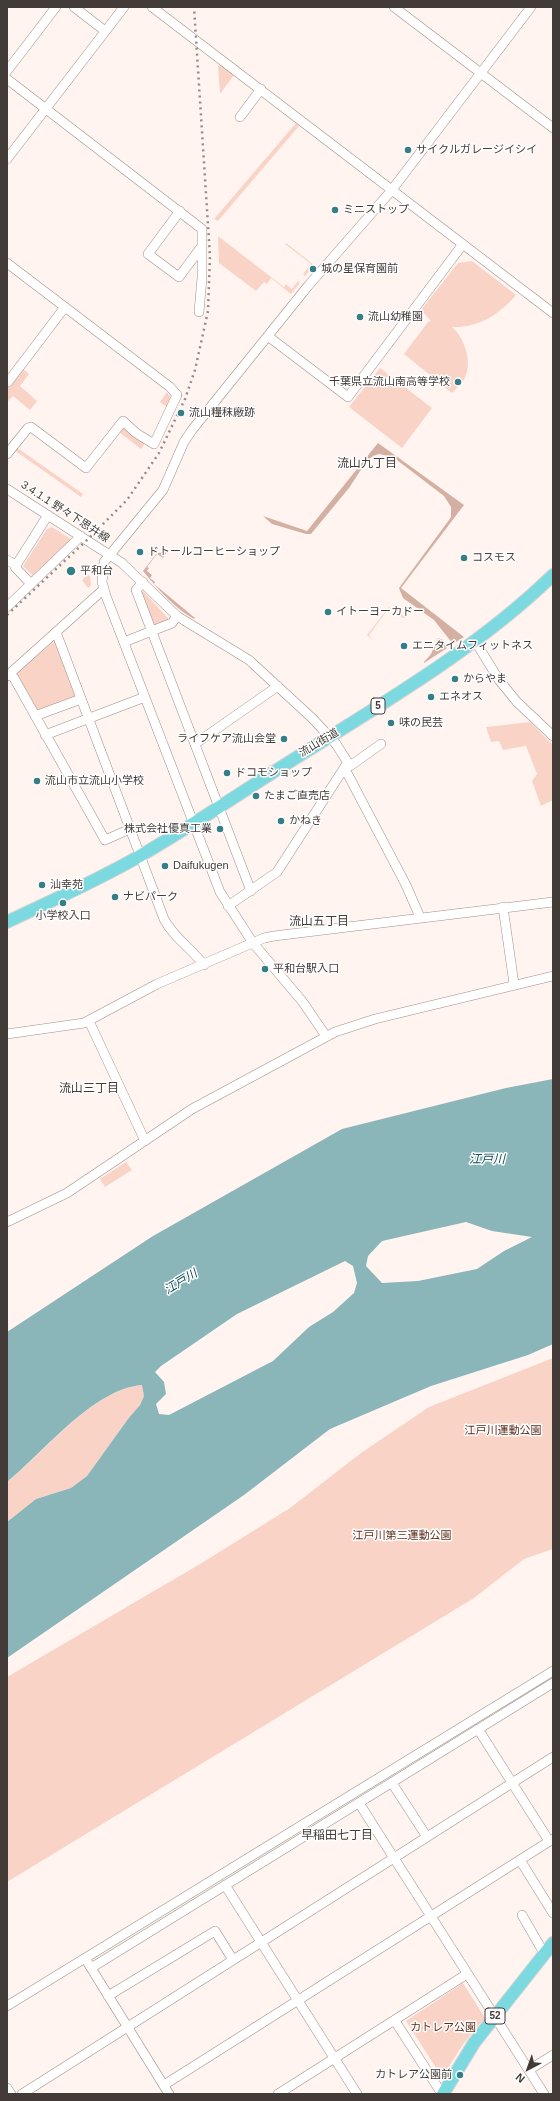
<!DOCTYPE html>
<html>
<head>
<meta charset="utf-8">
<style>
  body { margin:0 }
  #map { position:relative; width:560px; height:2101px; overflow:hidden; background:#fff4f0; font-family:Arial,sans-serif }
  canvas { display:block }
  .frame { position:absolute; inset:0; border:8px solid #423b38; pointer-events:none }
  .north { position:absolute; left:508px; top:2049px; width:40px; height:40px; -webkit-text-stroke:3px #fff; paint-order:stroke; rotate:221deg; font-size:11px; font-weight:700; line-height:16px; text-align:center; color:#423b38 }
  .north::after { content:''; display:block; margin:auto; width:14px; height:18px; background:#423b38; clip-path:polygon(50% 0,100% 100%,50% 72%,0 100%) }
</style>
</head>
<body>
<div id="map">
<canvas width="560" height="2101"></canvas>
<div class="frame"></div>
<div class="north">N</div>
</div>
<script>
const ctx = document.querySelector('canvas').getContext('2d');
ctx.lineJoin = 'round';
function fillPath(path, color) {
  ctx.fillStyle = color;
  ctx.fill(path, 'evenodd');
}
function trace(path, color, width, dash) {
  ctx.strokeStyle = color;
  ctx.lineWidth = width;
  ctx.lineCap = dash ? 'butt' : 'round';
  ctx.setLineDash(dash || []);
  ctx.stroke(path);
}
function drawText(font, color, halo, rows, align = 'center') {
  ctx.font = font + ' Arial,"Noto Sans JP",sans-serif';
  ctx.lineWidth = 3;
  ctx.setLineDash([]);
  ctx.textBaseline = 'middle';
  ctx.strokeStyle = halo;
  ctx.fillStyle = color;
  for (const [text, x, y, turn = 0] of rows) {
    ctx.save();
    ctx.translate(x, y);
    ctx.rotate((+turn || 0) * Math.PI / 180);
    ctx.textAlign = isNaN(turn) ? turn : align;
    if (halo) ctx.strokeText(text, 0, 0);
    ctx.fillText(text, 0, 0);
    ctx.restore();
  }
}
const green = new Path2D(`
  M222,65l12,10 -14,19 -2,-28z
  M296,123l3,3 -81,95 -4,-2z
  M218,236l66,51 2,-3 6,5 6,-8 2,2 -9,11 -20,-16 -4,6 -3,-2 -8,9 -37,-28z
  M286,243l28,22 -9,11 -2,-2 8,-10 -26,-20z
  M472,261l44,34c-16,19 -37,33 -64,32 13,11 22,38 11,54 -3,4 -7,8 -11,12l-48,-39 24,-32 3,-1 -10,-11 37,-47z
  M22,368l7,6 -9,12 17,15 -7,9 -17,-14 -5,5 -1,-1v-15z
  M380,368l52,40 -30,40 -53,-41z
  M167,392l5,7 -4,9 -8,-6z
  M121,428h4l20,15 -4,6 -22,-17z
  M16,447l67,47 -2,3 -67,-47z
  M52,527l19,12 1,3 -38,35 -11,-11 24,-37z
  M87,575l3,1 1,9 -3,3 -6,-8z
  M143,591l25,27v4l-13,5 -3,-2 -13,-32z
  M389,607l18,11h-4l-14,-10 -20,27 4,5 -6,-5z
  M53,642h4l20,53 -2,3 -40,13 -19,-34 1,-4z
  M530,722l23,23v55l-12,6 -9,-25 5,-7 -11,-28 -23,4 -4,-9 -8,1 -5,-15z
  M126,1162l6,8 -27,17 -5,-8z
  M553,1358v191l-29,10 -50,39 -467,284v-205l193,-113 90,-56 71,-55 68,-46z
  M143,1385l1,11 -4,9 -12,14 -41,57 -16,12 -35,11 -29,23v-40c38,-30 86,-93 136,-97z
  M463,1983l22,35 -21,25 -22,34 -36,-56z`);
const forest = new Path2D(`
  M378,443l86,62 -63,83 63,49 -11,7 -19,-24 -31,-22 -4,-10 50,-68 2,-3v-10l-7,-11 -51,-39 -14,-3 -6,2 -7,6 -17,26 -38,46h-5l-34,-10 -9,-8 44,15z
  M167,552l-4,6 -6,-4 -10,13 2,1 -2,3 5,4 -2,3 5,4 -1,2 41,34 -1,1c-21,-12 -36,-30 -51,-48l14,-18z
  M438,638l5,2 4,8 -23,15v-1l7,-8z`);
const water = new Path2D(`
  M553,1079v265l-25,11 -97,31 -101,43 -86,66 -237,163v-136l29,-23 35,-11 16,-12 41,-57 12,-14 4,-9 -2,-11c-49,4 -98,67 -135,97v-150l146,-96 189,-107 164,-41zM466,1222l26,9 40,6 -28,14 -27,18 -59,12 -36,2 -16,-17 2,-10 14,-15zM345,1261l8,5 4,17 -3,10 -21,19 -24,15 -36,34 -104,54 -10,-1 -3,-10 10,-10 -2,-12 -9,-10 6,-6 76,-52z`);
const minor = new Path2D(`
  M74,7l31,24
  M152,7l401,306
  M394,7l159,121
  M7,71l49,-64
  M7,79l195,150v49l-3,34
  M240,117l21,-28
  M7,159l117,-152
  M180,211l-32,43 31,23 23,-31
  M7,263l163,124 7,8 -23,49 -18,-11 -13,-12 -37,47 -55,-41 -3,1 -21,26
  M269,337l79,60 115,-153
  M7,381l1,1 57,-75
  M7,489l115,74 55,53 72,44 64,59 23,25 14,22 31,-22
  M7,560l9,5
  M143,582l-7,8 115,301
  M31,584l-16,-17 33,-52
  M7,607l74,-71
  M56,632l108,287c9,18 28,30 40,46
  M475,641l24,39 18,22 36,34
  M124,642l48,-19 5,-7
  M10,674l4,4 91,162 25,-11
  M7,676l97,-87
  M35,716l46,-17
  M45,735l100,-38
  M195,744l83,-58
  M345,769l61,116 14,32
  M228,906l49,-34 71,-110
  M503,907l11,77
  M89,1021l56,120
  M7,1034l77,-11 73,-39 107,-46 10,-2 279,-34
  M326,1036l-24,-35 -49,-58 -33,-51 -114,-296 -4,-14 2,-20 59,-72 21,-48 8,-12 116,-144 83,-95 140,-184
  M7,1222l60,-29 125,-84 143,-77 40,-13 178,-43
  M478,1729l71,112
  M392,1783l35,54
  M359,1803l185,291
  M520,1860l33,53
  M225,1885l132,209
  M522,1915l19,33 5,3
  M88,1963l81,131
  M91,1968l462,-285
  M108,1996l107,-65 18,29
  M7,2006l546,-335
  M395,2021l47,73
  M529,2070l24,-15
  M164,2085l389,-246
  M7,2088l4,6
  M22,2094l531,-337
  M278,2094l189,-120`);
const major = new Path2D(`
  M7,922c44,-21 89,-41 131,-65 61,-35 118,-75 177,-111 83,-52 168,-103 238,-171
  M443,2094l31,-51 79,-100`);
const rail = new Path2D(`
  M7,615l80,-75 40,-40 32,-47 26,-54 10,-29 13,-59 2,-55 -16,-249`);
const markers = [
  [408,150,4,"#367e85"],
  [335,210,4,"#367e85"],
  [313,269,4,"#367e85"],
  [360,317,4,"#367e85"],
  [458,382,4,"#367e85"],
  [181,413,4,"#367e85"],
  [140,552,4,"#367e85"],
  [464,558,4,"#367e85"],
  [71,571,5,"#367e85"],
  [328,612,4,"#367e85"],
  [404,646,4,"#367e85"],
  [455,679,4,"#367e85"],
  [431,697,4,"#367e85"],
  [391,723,4,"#367e85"],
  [284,739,4,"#367e85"],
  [227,773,4,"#367e85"],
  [37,781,4,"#367e85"],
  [256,796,4,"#367e85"],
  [281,821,4,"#367e85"],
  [220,829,4,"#367e85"],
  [165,866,4,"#367e85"],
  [42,885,4,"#367e85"],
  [115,897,4,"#367e85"],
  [63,903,4,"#367e85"],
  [265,969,4,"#367e85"],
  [460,2075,4,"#367e85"]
];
const shields = [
  [378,706,14],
  [495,2016,20]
];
const shieldNames = [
  ["5",378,706],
  ["52",495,2016]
];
const poiNames = [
  ["サイクルガレージイシイ",416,150],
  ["ミニストップ",343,210],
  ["城の星保育園前",321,269],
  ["流山幼稚園",368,317],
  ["千葉県立流山南高等学校",450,382,"right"],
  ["流山糧秣廠跡",189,413],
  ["ドトールコーヒーショップ",148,552],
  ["コスモス",472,558],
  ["平和台",80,571],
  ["イトーヨーカドー",336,612],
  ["エニタイムフィットネス",412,646],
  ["からやま",463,679],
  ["エネオス",439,697],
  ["味の民芸",399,723],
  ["ライフケア流山会堂",276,739,"right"],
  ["ドコモショップ",235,773],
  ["流山市立流山小学校",45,781],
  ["たまご直売店",264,796],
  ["かねき",289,821],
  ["株式会社優真工業",212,829,"right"],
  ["Daifukugen",173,866],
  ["汕幸苑",50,885],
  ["ナビパーク",123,897],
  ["小学校入口",63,916,"center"],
  ["平和台駅入口",273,969],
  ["カトレア公園前",452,2075,"right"]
];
const streetNames = [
  ["3.4.1.1 野々下思井線",65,512,33],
  ["流山街道",319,743,-31]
];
const parkNames = [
  ["江戸川運動公園",503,1431],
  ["江戸川第三運動公園",402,1536],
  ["カトレア公園",443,2028]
];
const neighbourhoodNames = [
  ["流山九丁目",367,464],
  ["流山五丁目",319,922],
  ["流山三丁目",89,1089],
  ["早稲田七丁目",337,1836]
];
const waterNames = [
  ["江戸川",487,1160],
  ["江戸川",181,1282,-31]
];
fillPath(green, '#f9d3c6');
fillPath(forest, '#d4b0a3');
fillPath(water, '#8ab5b9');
trace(minor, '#a08f89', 10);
trace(major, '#d5d4d3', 14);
trace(minor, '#fff', 9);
trace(major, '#7dd9e0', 12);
trace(rail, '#948b88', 2.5, [2, 4]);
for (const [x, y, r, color] of markers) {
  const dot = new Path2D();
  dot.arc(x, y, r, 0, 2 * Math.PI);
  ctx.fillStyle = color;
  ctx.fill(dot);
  trace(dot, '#fff', 1.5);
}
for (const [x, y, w] of shields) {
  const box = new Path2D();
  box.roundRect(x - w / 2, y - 8, w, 16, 3);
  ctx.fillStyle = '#fff';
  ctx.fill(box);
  trace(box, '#423b38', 1);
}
drawText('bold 10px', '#423b38', null, shieldNames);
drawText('11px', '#423b38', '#fff', poiNames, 'left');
drawText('11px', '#423b38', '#fff', streetNames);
drawText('11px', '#5e2e1d', '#fff', parkNames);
drawText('12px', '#423b38', '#fff', neighbourhoodNames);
drawText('italic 12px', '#0d4d53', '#fff', waterNames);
</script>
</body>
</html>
